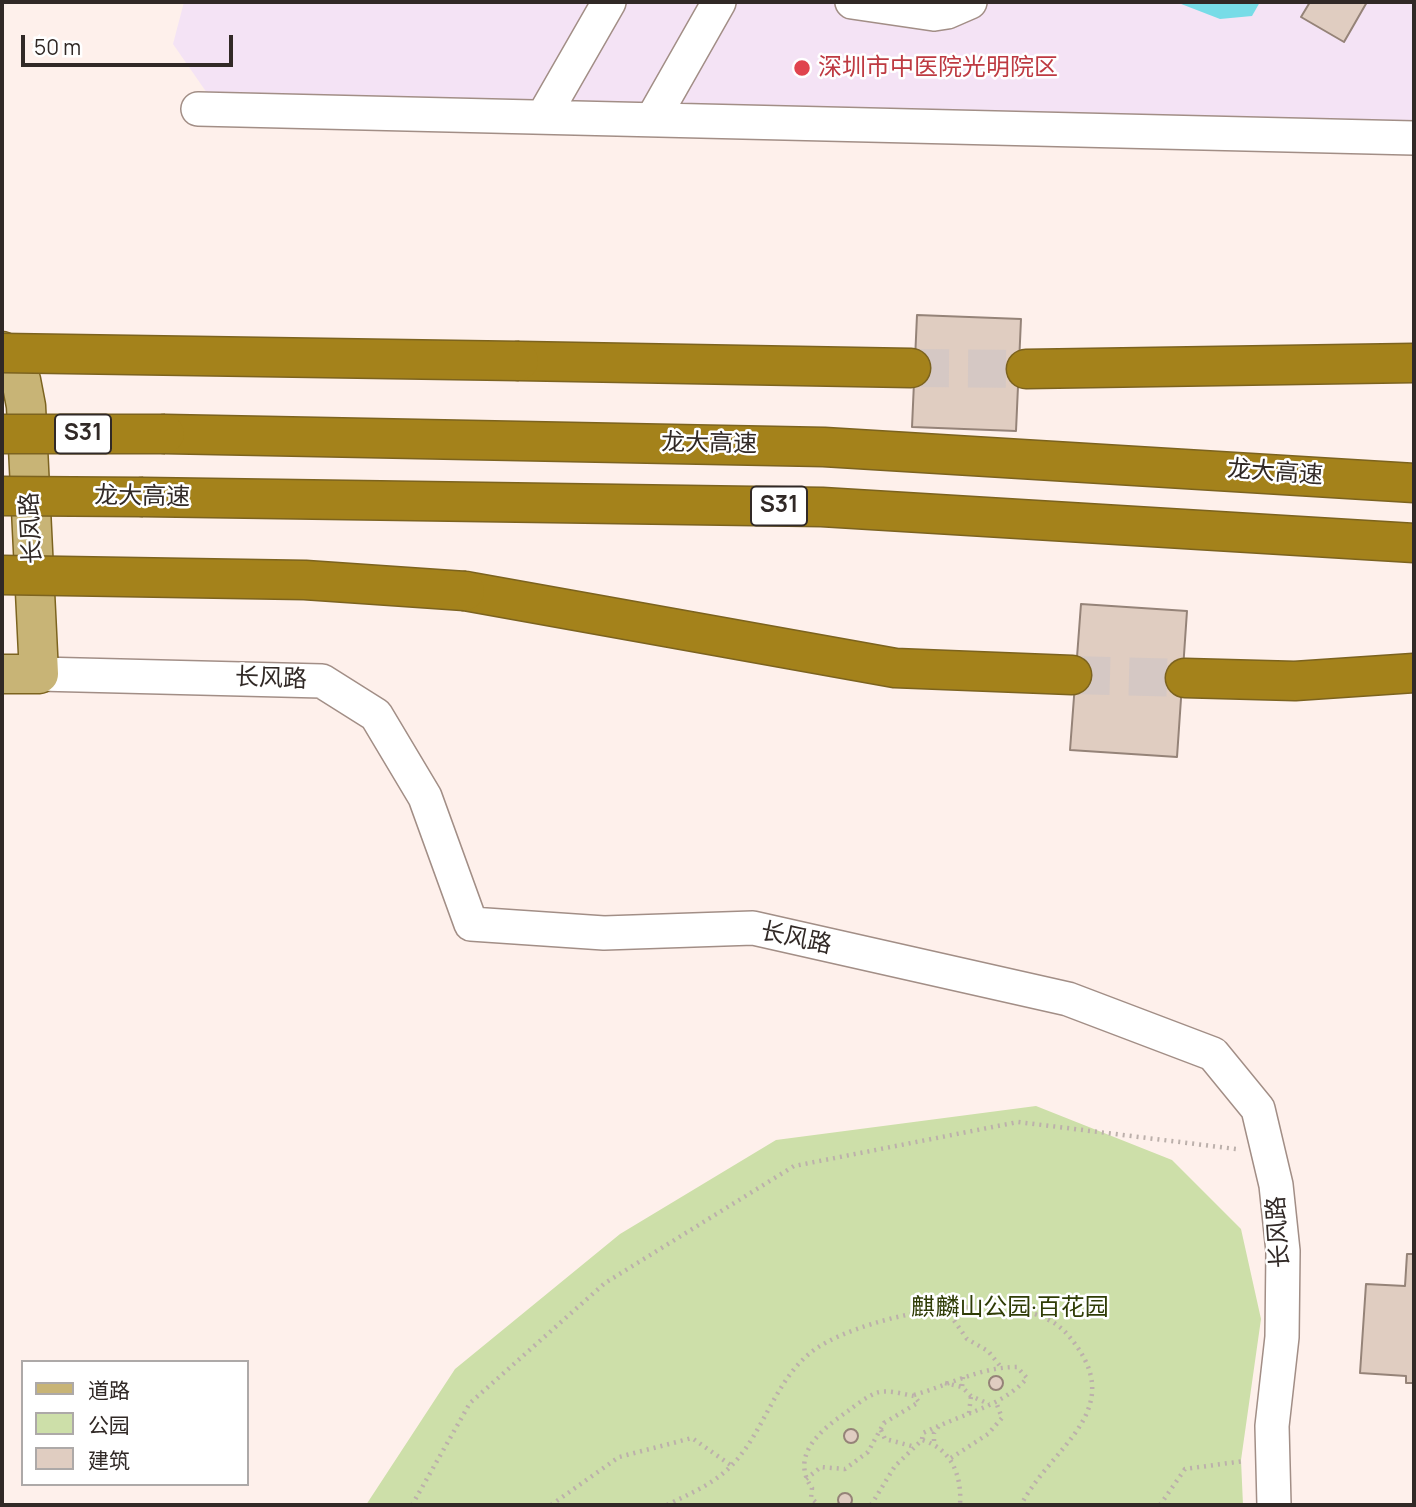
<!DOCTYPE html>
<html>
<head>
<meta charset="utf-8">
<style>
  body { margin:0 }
  #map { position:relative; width:1416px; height:1507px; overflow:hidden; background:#fef0eb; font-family:Manrope,"Noto Sans SC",sans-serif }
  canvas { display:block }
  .frame { position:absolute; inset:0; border:4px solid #312926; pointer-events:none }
  .legend { position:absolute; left:21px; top:1360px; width:228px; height:126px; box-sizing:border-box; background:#fff; border:2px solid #ada9a8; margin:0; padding:9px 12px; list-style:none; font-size:21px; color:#312926 }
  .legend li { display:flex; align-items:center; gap:14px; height:35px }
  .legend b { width:35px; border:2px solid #ada9a8 }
  .scale { position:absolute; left:21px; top:35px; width:212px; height:32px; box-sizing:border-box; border:4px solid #312926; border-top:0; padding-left:9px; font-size:21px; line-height:24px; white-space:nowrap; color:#312926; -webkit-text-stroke:5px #fff; paint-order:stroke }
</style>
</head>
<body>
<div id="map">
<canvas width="1416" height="1507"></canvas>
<div class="frame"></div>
<ul class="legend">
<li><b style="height:9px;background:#c8b476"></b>道路</li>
<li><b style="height:19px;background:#cddfa9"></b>公园</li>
<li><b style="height:19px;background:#e0cdc1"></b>建筑</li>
</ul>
<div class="scale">50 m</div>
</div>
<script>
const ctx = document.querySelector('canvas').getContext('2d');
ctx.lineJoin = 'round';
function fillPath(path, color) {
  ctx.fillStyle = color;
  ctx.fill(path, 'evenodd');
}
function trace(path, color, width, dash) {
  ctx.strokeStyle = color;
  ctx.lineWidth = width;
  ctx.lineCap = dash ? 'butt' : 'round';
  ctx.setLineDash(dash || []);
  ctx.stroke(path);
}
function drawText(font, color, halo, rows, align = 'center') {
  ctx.font = font + ' Manrope,"Noto Sans SC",sans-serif';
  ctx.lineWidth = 5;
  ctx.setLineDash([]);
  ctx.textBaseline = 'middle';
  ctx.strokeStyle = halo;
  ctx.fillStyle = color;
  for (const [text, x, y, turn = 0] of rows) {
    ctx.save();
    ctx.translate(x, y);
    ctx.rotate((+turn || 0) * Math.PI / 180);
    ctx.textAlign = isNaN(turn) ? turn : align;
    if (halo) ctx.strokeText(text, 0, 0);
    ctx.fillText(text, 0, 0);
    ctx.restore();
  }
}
const medical = new Path2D(`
  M184,2h1230v119l-1207,-28 -34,-49z`);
const green = new Path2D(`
  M1036,1106l136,54 69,69 20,90 -20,141 2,45h-877l89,-136 165,-135 156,-94z`);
const water = new Path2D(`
  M1176,2h84l-8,14 -32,3z`);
const building = new Path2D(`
  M1310,2h57l-23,40 -43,-25z
  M917,315l104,4 -5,112 -104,-4z
  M1081,604l106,7 -10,146 -107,-7z
  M1407,1254h7v129h-8v-7l-46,-3 6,-89 39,2z
  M989 1383a7 7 0 1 1 14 0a7 7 0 1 1-14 0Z
  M844 1436a7 7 0 1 1 14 0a7 7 0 1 1-14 0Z
  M838 1500a7 7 0 1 1 14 0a7 7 0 1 1-14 0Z`);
const highwayTunnel = new Path2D(`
  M911,368l115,1
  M1072,675l113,3`);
const path = new Path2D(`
  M946,1309l21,30 21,12 13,16
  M963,1377l-1,10 9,9 18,8
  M945,1383l17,4
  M914,1395c35,-10 66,-28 103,-28l10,11c-22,26 -58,34 -88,48l-5,7v10
  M969,1413l2,-17
  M881,1430l4,9 27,7
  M922,1439l1,-6 15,-7
  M951,1458l37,-24 14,-16 -6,-16
  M806,1479l15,-12 24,2 23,-17 16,-29 35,-21 -5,-6c-12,-2 -27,-7 -38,-3 -10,4 -20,12 -28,18 -26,18 -59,44 -36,77l-1,10 8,7
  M412,1505l58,-102 135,-120 189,-117 224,-44 218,27
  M551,1505l68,-48 73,-19 40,28
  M667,1505c22,-11 45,-20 63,-38 35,-34 45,-91 87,-119 51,-34 205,-66 250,-14 66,75 -15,111 -46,171
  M871,1505l24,-39 27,-26c30,9 40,36 38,65
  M1160,1505l25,-36 59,-8`);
const minor = new Path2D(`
  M852,2l82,12 13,-2 23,-10
  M198,109l1216,29
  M543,117l66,-115
  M652,120l67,-118
  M39,674l283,7 54,34 49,82 46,127 133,9 149,-5 315,71 145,55 45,55 18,76 7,66 -1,86 -10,89 2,79`);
const major = new Path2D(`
  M2,351l19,29 5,26 13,268h-37`);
const highway = new Path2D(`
  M519,361l392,7
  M1026,369l388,-6
  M165,434l659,13 590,36
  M143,497l679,10 592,36
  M465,591l430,77 177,7
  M1185,678l110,3 119,-8`);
const highwayBridge = new Path2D(`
  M2,353l517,8
  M2,434h163
  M2,496l141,1
  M2,575l303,5 160,11`);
const markers = [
  [802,68,9,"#e0444e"]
];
const shields = [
  [83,434,56],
  [779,506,56]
];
const shieldNames = [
  ["S31",83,434],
  ["S31",779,506]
];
const healthNames = [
  ["深圳市中医院光明院区",818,68]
];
const streetNames = [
  ["龙大高速",709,444,1],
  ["龙大高速",1275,473,4],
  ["龙大高速",142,497,1],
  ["长凤路",32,528,-93],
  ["长风路",271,679,2],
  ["长风路",796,939,12],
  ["长风路",1279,1232,-94]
];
const parkNames = [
  ["麒麟山公园·百花园",1010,1308]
];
fillPath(medical, '#f4e3f5');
fillPath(green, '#cddfa9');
fillPath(water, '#77dce7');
fillPath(building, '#e0cdc1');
trace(building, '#958378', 2);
trace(highwayTunnel, '#d5c8c4', 38, [38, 19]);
trace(minor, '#a28e86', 36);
trace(major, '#7c631f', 41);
trace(highway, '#7c631f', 41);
trace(path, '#bcb0ab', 4.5, [2, 5]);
trace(minor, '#fff', 33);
trace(major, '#c8b476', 38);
trace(highway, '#a4821b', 38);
trace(highwayBridge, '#7c631f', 41, []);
trace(highwayBridge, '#a4821b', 38);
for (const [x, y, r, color] of markers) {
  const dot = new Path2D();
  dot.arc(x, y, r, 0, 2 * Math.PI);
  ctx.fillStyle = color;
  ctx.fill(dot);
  trace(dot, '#fff', 2.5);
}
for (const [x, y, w] of shields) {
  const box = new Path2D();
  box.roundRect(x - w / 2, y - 19.5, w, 39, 5);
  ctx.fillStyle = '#fff';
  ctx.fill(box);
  trace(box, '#312926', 2);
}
drawText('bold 23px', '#312926', null, shieldNames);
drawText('24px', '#be3a42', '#fff', healthNames, 'left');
drawText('24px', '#312926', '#fff', streetNames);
drawText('24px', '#2f3c06', '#fff', parkNames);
</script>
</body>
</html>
